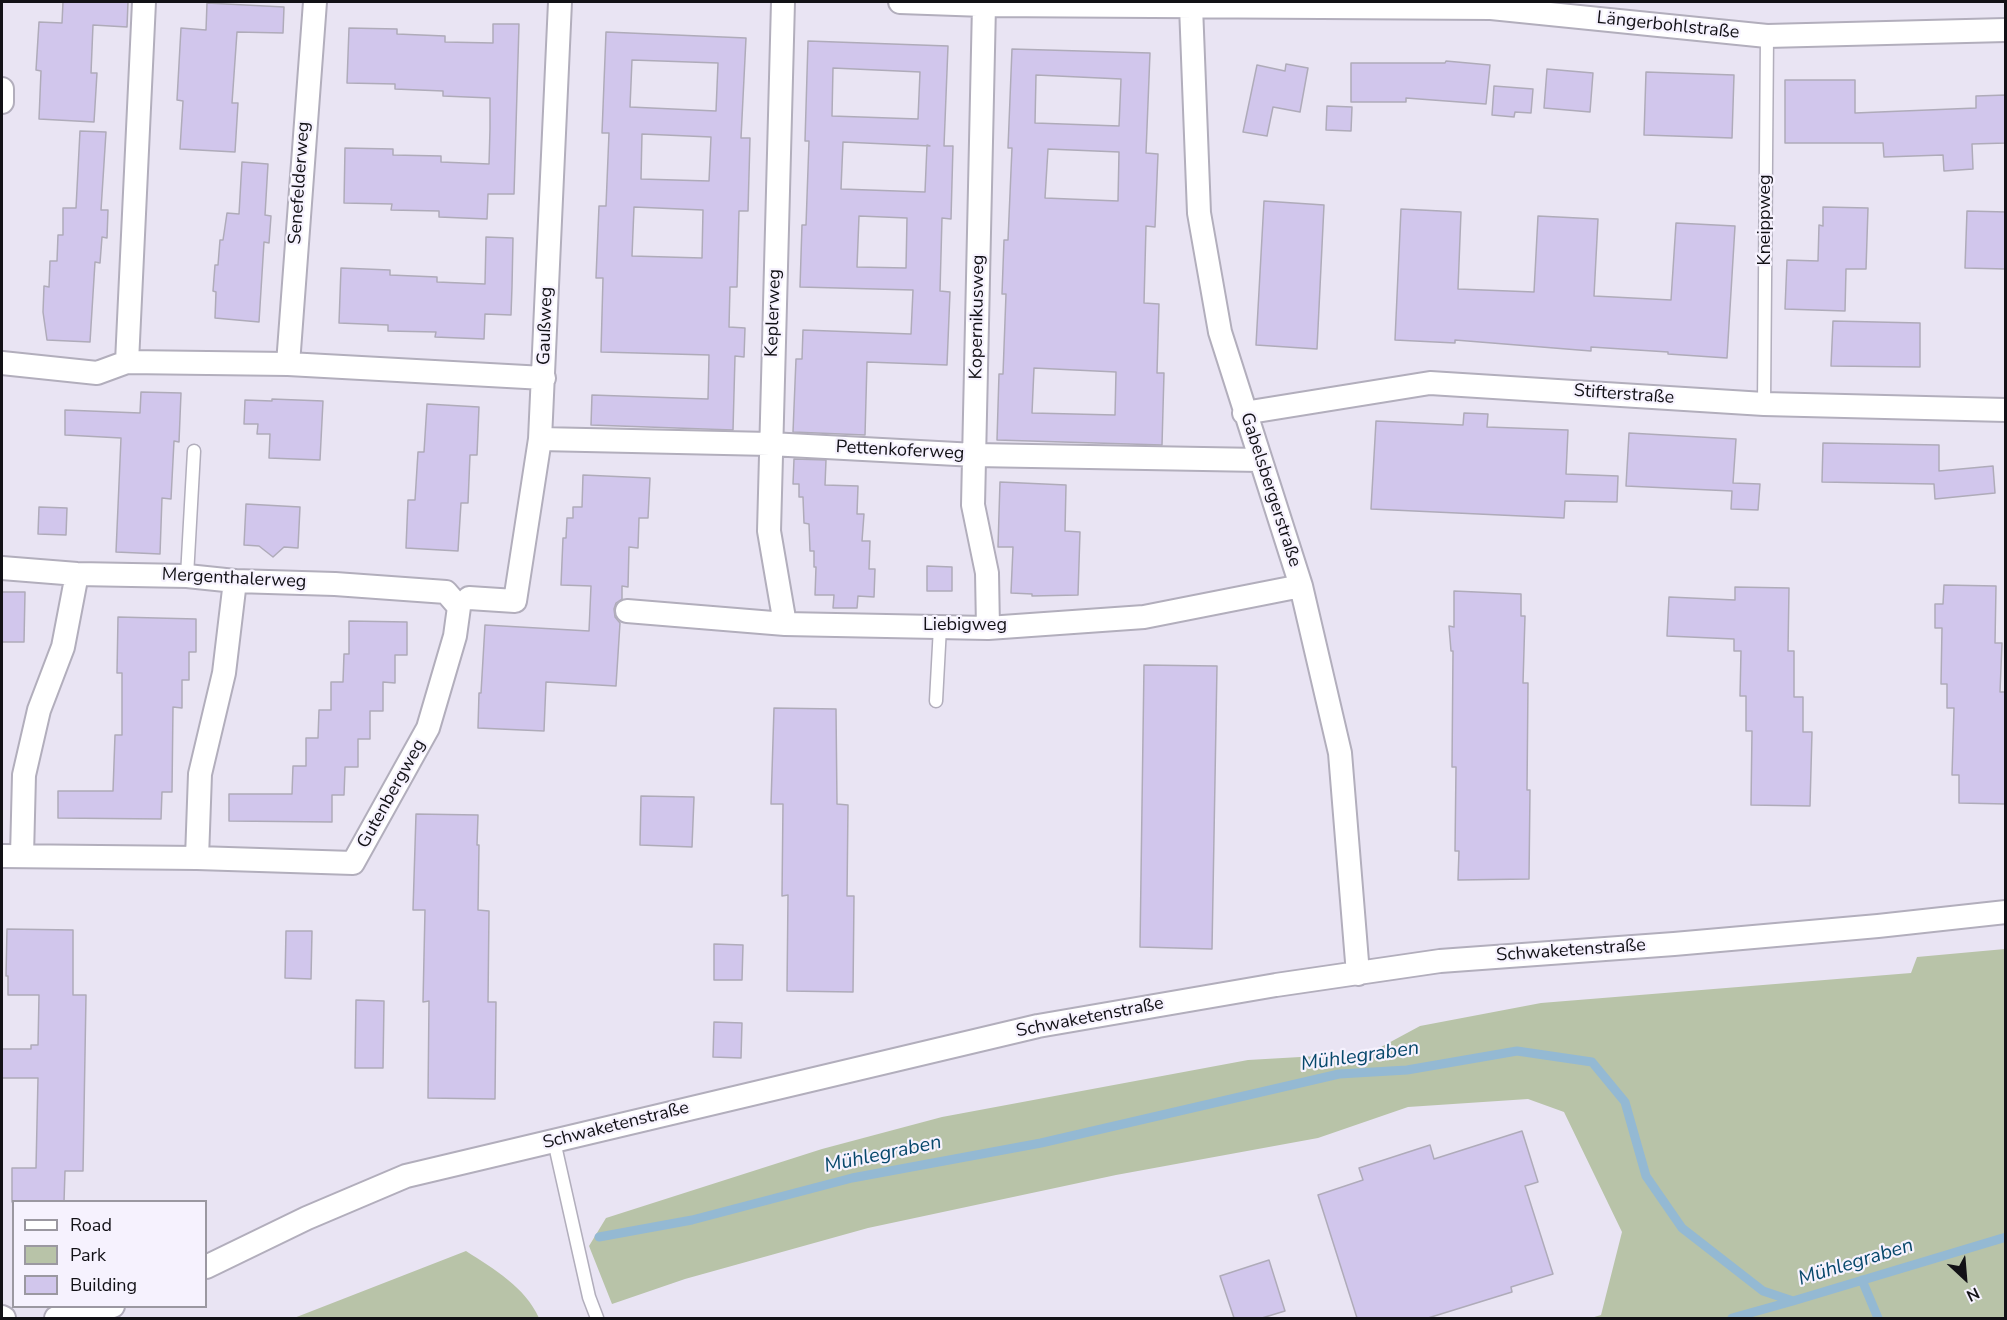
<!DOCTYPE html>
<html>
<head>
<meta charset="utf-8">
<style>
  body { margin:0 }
  #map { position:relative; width:2007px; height:1320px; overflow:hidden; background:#e9e4f3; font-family:"Nunito Sans",sans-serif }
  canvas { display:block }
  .frame { position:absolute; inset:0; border:3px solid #121116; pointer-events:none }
  .legend { position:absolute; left:12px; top:1200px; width:195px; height:108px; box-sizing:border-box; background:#f6f2fe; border:2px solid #9b98a1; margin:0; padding:8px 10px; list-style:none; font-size:18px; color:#121116 }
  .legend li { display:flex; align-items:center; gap:12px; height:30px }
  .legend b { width:30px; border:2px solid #9b98a1 }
  .north { position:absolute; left:1935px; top:1248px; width:60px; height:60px; -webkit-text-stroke:4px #f6f2fe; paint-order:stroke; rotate:154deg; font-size:16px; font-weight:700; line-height:24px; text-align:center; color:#121116 }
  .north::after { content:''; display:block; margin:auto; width:21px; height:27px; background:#121116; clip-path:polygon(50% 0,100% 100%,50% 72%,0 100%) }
</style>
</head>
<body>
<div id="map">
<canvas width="2007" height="1320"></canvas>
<div class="frame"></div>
<ul class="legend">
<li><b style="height:8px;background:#fff"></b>Road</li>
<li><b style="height:16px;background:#b8c3a8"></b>Park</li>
<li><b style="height:16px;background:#d1c6ec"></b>Building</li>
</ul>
<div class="north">N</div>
</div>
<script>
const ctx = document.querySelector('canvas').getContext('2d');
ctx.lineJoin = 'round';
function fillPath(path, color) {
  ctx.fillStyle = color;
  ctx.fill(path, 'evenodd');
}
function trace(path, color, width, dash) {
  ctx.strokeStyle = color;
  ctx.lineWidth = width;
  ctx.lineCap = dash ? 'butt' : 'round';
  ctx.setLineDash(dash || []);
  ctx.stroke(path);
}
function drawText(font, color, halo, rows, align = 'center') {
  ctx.font = font + ' "Nunito Sans",sans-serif';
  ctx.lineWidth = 4.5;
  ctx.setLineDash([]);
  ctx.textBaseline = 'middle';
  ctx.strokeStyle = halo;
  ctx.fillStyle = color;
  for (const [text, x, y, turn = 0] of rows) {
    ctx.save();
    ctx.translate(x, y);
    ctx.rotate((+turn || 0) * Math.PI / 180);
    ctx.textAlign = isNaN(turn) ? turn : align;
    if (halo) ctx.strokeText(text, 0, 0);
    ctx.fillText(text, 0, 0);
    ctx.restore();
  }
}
const green = new Path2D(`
  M2005,949v369h-414l10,-3 21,-83 -58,-120 -36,-13 -120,8 -90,31 -202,37 -248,53 -183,51 -73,25 -23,-58 17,-28 216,-69 120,-32 306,-57 122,-7 50,-27 121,-23 370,-30 6,-16z
  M466,1251c28,18 59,36 73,67h-245z`);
const stream = new Path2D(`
  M599,1237l93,-17 160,-42 189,-35 298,-69 68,-4 110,-19 75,11 33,40 21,74 36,52 81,63 30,10 213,-64
  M1862,1280l16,38
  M1732,1318l61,-17`);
const building = new Path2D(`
  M63,2h65l-1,25 -34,-2 -2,48h6l-3,49 -55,-3 2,-48 -5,-1 3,-48 23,1z
  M207,3l77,4 -1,26 -46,-1 -5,71h6l-3,49 -55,-3 3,-48 -6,-1 4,-72 25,2z
  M493,24h26l-5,170h-26l-1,25 -48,-2v-6l-48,-1 1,-6 -48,-1 1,-55 48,1v6l48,1v6l48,2 1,-35v-31l-47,-2v-5l-48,-2v-5l-48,-1 2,-55 48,1v5l48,2v6l48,1z
  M606,32l140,6 -5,100h9l-2,73h-9l-2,76h-7l-1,40 16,1 -1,29 -9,-1 -2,74 -142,-5 1,-30 116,4 1,-44 -108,-3 2,-74h-7l3,-72h7l3,-73h-7zM632,60l86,3 -2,48 -86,-4zM642,134l69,3 -2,44 -68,-2zM634,207l69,3 -1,48 -70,-2z
  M808,41l140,5 -4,100h9l-2,73 -9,-1 -2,73 10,1 -3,73 -80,-3 -2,73 -72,-3 3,-73h6l1,-29 108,4 2,-44 -113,-3 2,-62h4l3,-84h-4zM833,68l87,4 -2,47 -86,-3zM843,142l87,4 -3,-1 -2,47 -84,-3zM859,216l48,2 -1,50 -49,-1z
  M1012,49l138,4 -4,100 12,1 -3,73 -9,-1 -2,77 15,1 -2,69h7l-2,72 -165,-5 2,-66h4l3,-80h-4l2,-54h4l4,-92h-4zM1036,75l85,4 -2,47 -84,-3zM1048,149l71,3 -1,49 -73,-3zM1034,368l82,4 -1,43 -83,-2z
  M1446,61l44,4 -4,39 -80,-6v4h-55v-39h94z
  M1286,64l22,4 -8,44 -27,-5 -6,29 -24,-4 14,-67 28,6z
  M1547,69l46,4 -3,39 -46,-4z
  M1646,72l88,3 -2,63 -88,-3z
  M1785,80h70v33l121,-5v-12l30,-1v48l-34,1 1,25 -29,2 -1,-16 -59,2 -1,-14h-98z
  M1494,86l39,3 -2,24 -16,-1 -1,5 -22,-2z
  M1327,106l25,1 -1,24 -25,-1z
  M80,131l26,1 -5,78h7l-1,28 -5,-1 -2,26 -5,-1 -5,80 -43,-2 -4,-28 1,-26 5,1 1,-26h7l1,-26h5v-27h13z
  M242,162l26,2 -3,51 6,1 -2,27 -5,-1 -5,80 -44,-4 1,-26 -3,-1 2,-26h3l2,-25h3l4,-27 12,1z
  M1264,201l60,4 -7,144 -61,-4z
  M1823,207l45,1 -2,61h-20l-1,42 -60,-2 2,-49 31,1 1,-36 4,1z
  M1401,209l60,3 -3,77 76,3 4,-76 60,3 -4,77 77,4 5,-77 59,3 -8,132 -59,-4v-2l-77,-5v4l-136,-11v3l-60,-3z
  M1967,211l39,1v57l-41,-1z
  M486,237l27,1 -1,49 -1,28 -26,-1 -1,25 -49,-2 1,-5 -48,-1v-6l-49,-2 2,-55 49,2v5l47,2v5l48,2z
  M1833,321l87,2v44l-89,-1z
  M141,392l40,1 -2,49 -5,-1 -3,58 -9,-1 -2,56 -44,-2 5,-114 -56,-3v-25l75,3z
  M272,399l51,2 -3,59 -51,-2 1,-24h-13l1,-10h-14l1,-24 27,1z
  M427,404l52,3 -2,48h-7l-2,48h-7l-3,48 -52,-3 2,-48h7l3,-48h6z
  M1464,413l24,1 -1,13 81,3 -2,44 52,2 -1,26 -52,-1 -1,17 -193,-9 5,-88 87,4z
  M1629,433l107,6 -3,44 27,1 -2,26 -27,-1 1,-18 -106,-5z
  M1823,443l116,2v26l54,-5 2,27 -60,6 -1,-15 -112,-2z
  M794,459l32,1 -1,25 33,1 -1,28h7l-2,27h8l-1,28h6l-1,28 -16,-1 -1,12h-24l1,-13h-19l1,-28h-2v-16h-4l-1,-27 -5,-1 -1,-26h-4v-13h-6z
  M583,475l67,3 -2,40h-9l-1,30 -9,-1 -1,40 -6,-1v13l-6,4 -2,6 1,8 5,6 -4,63 -70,-4 -2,49 -66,-3 1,-35h2l4,-68 104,6 2,-45 -30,-1 2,-47h3l1,-20h6v-11h9z
  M1000,482l66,3 -1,46 15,1 -2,63 -46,1v-2l-21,-1 2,-46h-15z
  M246,504l54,3 -2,41 -14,-1 -11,10 -14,-11 -15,-1z
  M39,507l28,1 -1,27 -28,-1z
  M927,566l25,1v24h-25z
  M1944,585l52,1 -1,57h7l-2,49h6v112l-47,-1v-28h-7l2,-67h-7v-24h-6l1,-56h-7v-24h8z
  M1735,587l54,1 -1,63h6v46h9v35h9l-2,74 -59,-1 1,-74h-6v-35h-6l1,-45h-7v-12l-67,-3 2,-39 66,3z
  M1454,591l67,3v22h4l-2,67h5l-1,107h3l-1,89 -71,1 1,-29h-4l1,-84h-4l1,-116h-2l-2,-25 5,1z
  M2,592h23l-1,50h-22z
  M118,617l78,2v33h-7v28h-7v28l-9,-1 -1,85h-10l-1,27 -103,-1v-27h55l2,-56h7v-62h-5z
  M349,621l58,1v33h-12v28l-12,-1v29h-13v28h-12v28h-13l-1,28h-12v27l-103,-1v-27h63l1,-28h13v-28h12l1,-28h12v-28h12l1,-28h5z
  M1144,665l73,1 -5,283 -72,-2z
  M774,708l62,1 1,95 11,1 -1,91h7l-1,96 -66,-1 1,-96 -6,1 1,-92h-12z
  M641,796l53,1 -2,50 -52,-2z
  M416,814l62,1 -1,30h2l-1,65 11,1 -1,91h8l-1,97 -67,-1 1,-97 -6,1 2,-92h-12z
  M7,929l66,1v65h13l-3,176h-18l-1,31h-52v-34h24l2,-90h-36v-29h29v-4h7l1,-50h-31v-19h-2z
  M286,931h26l-1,48 -26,-1z
  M714,944l29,1 -1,35h-28z
  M356,1000l28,1 -1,67h-28z
  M714,1022l28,1 -1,35 -28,-1z
  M1522,1131l16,51 -13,4 28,88 -42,13 1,5 -84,26h-71l-39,-123 45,-15 -4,-12 71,-23 4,14z
  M1269,1260l16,51 -23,7h-28l-14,-42z`);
const lane = new Path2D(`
  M1764,404l3,-368
  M187,576l7,-125
  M936,701l4,-74
  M554,1141l35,156 8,21`);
const street = new Path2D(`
  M783,2l-14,529 16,93
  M900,2l84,3 507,3 276,28 239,-6
  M984,5l-11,500 14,68 1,55
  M1191,6l8,207 21,119 81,254 39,167 18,221
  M2,89v13
  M127,362l17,-360
  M2,363l95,10 30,-11 161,2 256,14
  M288,364l27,-362
  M1244,413l186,-30 334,21 242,6
  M540,439l230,5 205,11 285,5
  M2,568l75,6 110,2 48,5 100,3 111,8 13,15 -4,29 -27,92 -75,135 -156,-5 -195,-2
  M469,598l46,3 25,-162 20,-437
  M627,611l158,13 203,4 156,-11 157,-31
  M22,856l2,-81 15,-65 24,-63 14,-73
  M197,858l3,-84 24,-101 11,-92
  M206,1267l101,-49 99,-42 632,-150 238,-41 164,-24 234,-17 204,-18 128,-14
  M2,1317l2,1
  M56,1318l57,-12`);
const streetNames = [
  ["Längerbohlstraße",1668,26,6],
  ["Senefelderweg",300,183,-86],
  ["Kneippweg",1766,220,-90],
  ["Keplerweg",774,313,-88],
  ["Kopernikusweg",978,317,-89],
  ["Gaußweg",546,326,-88],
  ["Stifterstraße",1624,395,4],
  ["Pettenkoferweg",900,451,3],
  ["Gabelsbergerstraße",1270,490,72],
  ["Mergenthalerweg",234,579,3],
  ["Liebigweg",965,626],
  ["Gutenbergweg",392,794,-61],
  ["Schwaketenstraße",1571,951,-4],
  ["Schwaketenstraße",1090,1018,-11],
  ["Schwaketenstraße",616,1126,-14]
];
const waterNames = [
  ["Mühlegraben",1360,1057,-8],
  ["Mühlegraben",883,1155,-12],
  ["Mühlegraben",1856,1263,-17]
];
fillPath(green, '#b8c3a8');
trace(stream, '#94b9d3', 9);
fillPath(building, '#d1c6ec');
trace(building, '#afabb9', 1.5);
trace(lane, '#b2aebc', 15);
trace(street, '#b2aebc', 26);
trace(lane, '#fff', 12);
trace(street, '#fff', 22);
drawText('18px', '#121116', '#f6f2fe', streetNames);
drawText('italic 20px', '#07486b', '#f6f2fe', waterNames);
</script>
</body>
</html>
